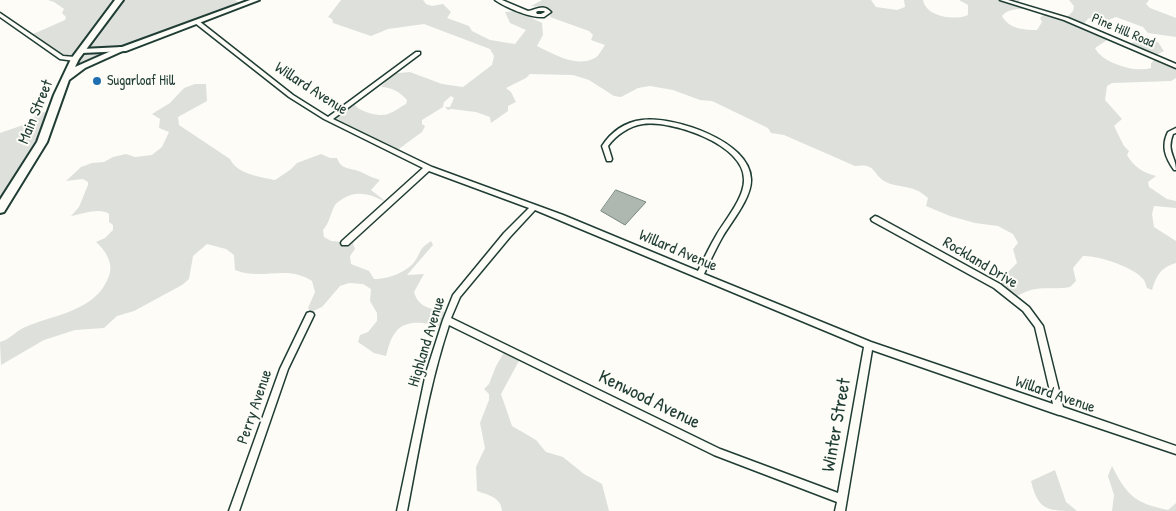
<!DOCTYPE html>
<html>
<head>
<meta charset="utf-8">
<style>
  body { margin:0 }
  canvas { display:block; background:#fdfcf7 }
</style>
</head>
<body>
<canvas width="1176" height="511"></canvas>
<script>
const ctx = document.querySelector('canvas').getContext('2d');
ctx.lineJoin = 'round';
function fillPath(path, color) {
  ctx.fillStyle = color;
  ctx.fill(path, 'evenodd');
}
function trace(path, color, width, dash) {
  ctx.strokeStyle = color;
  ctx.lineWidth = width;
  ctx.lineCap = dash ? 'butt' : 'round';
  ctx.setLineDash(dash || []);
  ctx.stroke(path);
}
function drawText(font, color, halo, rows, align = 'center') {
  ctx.font = font + ' "Patrick Hand",sans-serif';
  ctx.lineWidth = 4;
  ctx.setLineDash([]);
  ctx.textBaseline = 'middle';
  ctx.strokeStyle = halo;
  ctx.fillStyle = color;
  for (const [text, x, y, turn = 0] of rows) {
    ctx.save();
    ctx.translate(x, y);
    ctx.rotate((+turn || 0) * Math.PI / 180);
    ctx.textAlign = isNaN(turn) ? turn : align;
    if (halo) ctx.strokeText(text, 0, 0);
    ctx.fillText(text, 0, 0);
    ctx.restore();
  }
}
const green = new Path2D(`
  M48,0h187l8,5 -149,56 -27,19 9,-20 -15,-3 -30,-22 34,-15 1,-3 -4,-4 2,-4 -10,-7z
  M341,0h82l3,4 6,2 11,-2 8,8 -4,6 22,8 3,5 18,9 25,4 11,-14 -16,-7 -5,-11 12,-1 25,12 1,12 -6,11c17,8 39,22 58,12 4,-2 7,-9 10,-13l-14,-5 2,-5 -4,-4 -39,-14 1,-5 -2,-4 -18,-2 11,-6h329l5,7 21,3 8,-3 -1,-7h19c3,17 32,21 45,15v-10l-9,-5h61l-2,3 9,3 -2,3c-8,0 -18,0 -23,7 7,13 22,14 35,14l5,-8 -2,-4 5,-5 21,5 7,-7 1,-5 -5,-6h80l-3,4 4,4 26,10v19l-28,-4 -5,-6 -27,-10 -8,3 -19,-2 -7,7 28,13 -15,10c7,15 40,25 56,20v-5l6,-5 19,7v13l-5,3 -59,2 -5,3 -2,14 17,19 -8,7 10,20 5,5 -2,4c7,12 15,17 29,21l-8,6 1,5 18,12 9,2v7l-22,-2 -2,8 2,13 22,14v22c-16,5 -19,12 -24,27l-5,-2c-1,-3 -2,-8 -5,-10 -9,-11 -45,-23 -59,-22l-10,12 3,13 -6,6c-23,4 -33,-4 -56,11l-18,-14 21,-21 -4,-14 5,-6 -5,-9 -15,-8 -23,-3 -25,-7 -24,-10 2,-8c-16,-15 -30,-9 -44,-17 -12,-8 -8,-18 -29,-15l-71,-31 -13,-2 -3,-5 -56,-27 -12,-1 -27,-10 -23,-4 -12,2 -17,9 -7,-1 -25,-16 -16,-5 -43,-1 -4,4 -20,10 5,4 5,10 -8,4v5l-17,12 -1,-6 -14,-5 -25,-3 -3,1 -3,-3h5l4,-9 -3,-2 -7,6 -1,5 -21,13v4l3,2 -3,6 -26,19 -65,-32 14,-10 10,-4c5,7 24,12 33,9 6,-2 12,-7 18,-10l1,-4c-7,-8 -16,-13 -26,-13l8,-9 -1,-4 22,-2 32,12 21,3 29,-22 2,-9 -4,-7 -66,-25 -36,5 -17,7 -38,-13 -1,-4 -4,-2z
  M1134,42h24l6,9 -10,5 -25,-12z
  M195,84h11l1,17 -29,16 1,8 51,34c7,15 30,18 45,21l15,-10 7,-7 24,-9 9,4h7c5,13 13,9 24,14 6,3 12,6 19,8l-9,10 18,14c-14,-8 -30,-15 -45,-6 -3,2 -7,4 -9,7 -5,9 -5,17 -12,25l1,7 7,4 12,1 5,-8 11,-4 -6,14 2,5 -5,7 1,8 18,7 5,8c15,0 35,-7 43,-21 6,-11 3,-9 14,-17l2,4 -26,30 17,-1 -10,18c5,18 21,17 36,21l-5,14c-16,-3 -39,-10 -50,6 -5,6 -7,16 -9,23l-12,-3 -16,-11 2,-7 8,-3 9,-11v-8l-7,-12 1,-12 -8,-5 -14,-1 -9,3 -18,21 -11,5 -3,-4 7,-16 -3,-11c-26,-17 -50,0 -77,-11l-1,-15 -8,-6 -19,-5 -14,12 -4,23 -7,6 -48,26 -17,5 -13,12 -29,2 -31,10 -43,25 -1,-23c9,-2 15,-10 23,-14 31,-14 73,-16 86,-52 5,-13 -4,-26 -13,-34l9,-4 8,-8v-5l-4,-3v-8c-9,-7 -27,0 -38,2l8,-9 9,-22v-3l-5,-3 -17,2 15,-14 11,-4 12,-1 9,-5 13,-3 9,3 17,-2 10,-8 7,-15 -10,-4 1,-9 -8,-5 18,-11 14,-15z
  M55,111l-55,100v-78l29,-10 9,-10z
  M505,351l16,6 -20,37 11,32 24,14 10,12 17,5 21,17 18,10 7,27h-107c-1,-14 -14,-16 -25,-20l-1,-24 9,-19 -5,-25 9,-23v-6l-5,-5 5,-5 7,-18z
  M1112,466c15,30 23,37 56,44l8,-7v8h-64l2,-16 -6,-19z
  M1055,470l11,32 11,9c-29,0 -39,0 -46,-30z`);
const water = new Path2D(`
  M616,190l30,12 -21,23 -24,-14z`);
const minor = new Path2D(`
  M495,0h7l26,11c8,-1 15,-8 23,1l-7,5c-14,1 -37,-9 -49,-17zM538,11h6l1,1 -4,2h-4l-1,-2z
  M1000,0h8l60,18 108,46v4l-112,-48z
  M0,13l63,43 12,1 3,2 -3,2 -15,-2 -60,-42z
  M195,21h4l94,74 35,22 88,-65h4v2l-87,65 99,48 131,48 135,56c6,-13 12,-25 19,-37 9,-15 27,-36 27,-54 1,-36 -73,-60 -101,-56 -14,2 -27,11 -35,22l4,13 -1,2h-4l-5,-15c9,-14 23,-24 40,-26 32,-4 108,21 109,59 1,18 -19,42 -28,57 -7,12 -13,25 -19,38l167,68 182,62 -18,-77 -12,-16 -29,-23 -122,-67 -1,-2 4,-3 3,1 122,67 29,23 14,19 20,81 113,39v8l-116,-39h-1l-187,-65 -27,161h-10l2,-9 -123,-47 -265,-130c-20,60 -30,124 -42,186h-10l29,-138 17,-53 10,-25 51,-62 25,-25 -100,-37 -81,74h-6l-1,-2 1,-2 81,-73 -99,-49 -35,-22 -94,-74zM535,210l329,137 -26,146 -118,-44 -269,-131 9,-21 50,-60z
  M1176,128v5l-3,1c-7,18 3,22 3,36h-2c-9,-13 -13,-24 -6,-38z
  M310,312l3,1 1,2 -26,54 -49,142h-10l51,-142 27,-56z`);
const tertiary = new Path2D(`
  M250,0h9l-133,51 -44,2 -4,-2 4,-2 40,-2z`);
const secondary = new Path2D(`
  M115,0h8l-44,59 -4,8 45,-20h6l1,2 -42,19 -16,12 -22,62 -43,70 -4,1v-13l37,-58 17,-47 17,-36z`);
const markers = [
  [97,81,5,"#1f6fb2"]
];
const farStreetnames = [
  ["Pine Hill Road",1123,31,23]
];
const farPoinames = [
  ["Sugarloaf Hill",107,81]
];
const streetNames = [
  ["Willard Avenue",311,89,33],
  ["Main Street",36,112,-68],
  ["Willard Avenue",678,251,23],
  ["Rockland Drive",980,263,31],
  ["Highland Avenue",427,342,-73],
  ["Willard Avenue",1055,395,19],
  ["Perry Avenue",255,407,-71]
];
const nearStreetnames = [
  ["Kenwood Avenue",649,400,26],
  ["Winter Street",837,425,-80]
];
fillPath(green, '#dde0db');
fillPath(water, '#aeb8b1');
trace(water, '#75877f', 1);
trace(minor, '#1f3d34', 3);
trace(tertiary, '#1f3d34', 4);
trace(secondary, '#1f3d34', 4);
fillPath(minor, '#fdfcf7');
fillPath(tertiary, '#fdfcf7');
fillPath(secondary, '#fdfcf7');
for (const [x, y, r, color] of markers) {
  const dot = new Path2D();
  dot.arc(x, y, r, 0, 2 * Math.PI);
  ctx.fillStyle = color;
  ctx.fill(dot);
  trace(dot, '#fdfcf7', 2);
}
drawText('14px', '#1f3d34', '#fdfcf7', farStreetnames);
drawText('14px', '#1f3d34', '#fdfcf7', farPoinames, 'left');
drawText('16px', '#1f3d34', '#fdfcf7', streetNames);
drawText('19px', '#1f3d34', '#fdfcf7', nearStreetnames);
</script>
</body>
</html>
